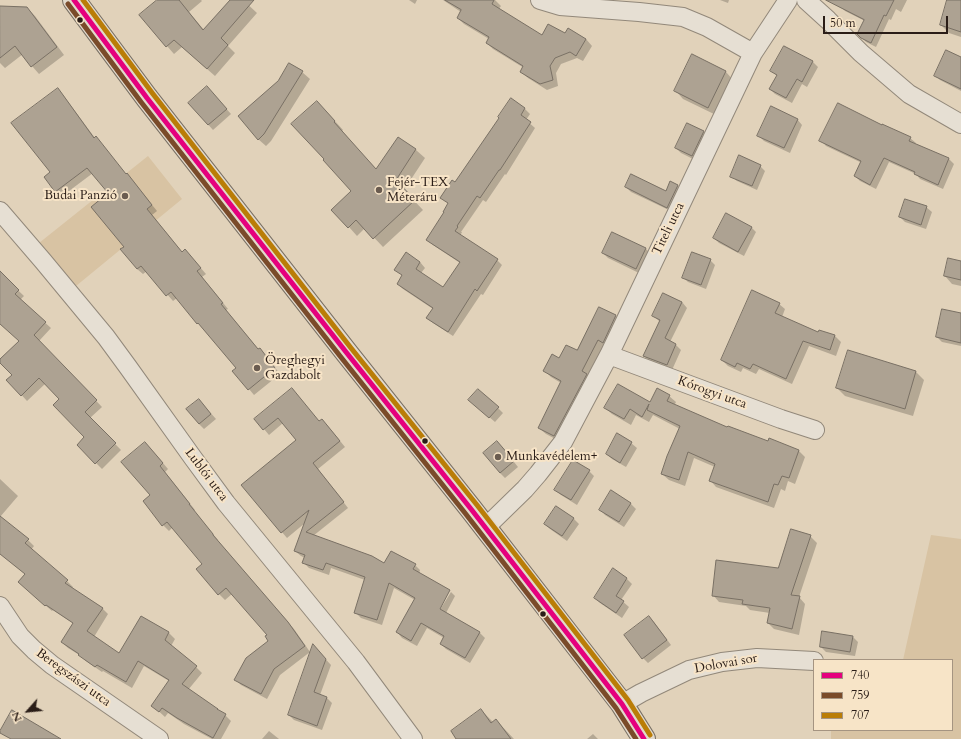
<!DOCTYPE html>
<html>
<head>
<meta charset="utf-8">
<style>
  body { margin:0 }
  #map { position:relative; width:961px; height:739px; overflow:hidden; background:#e1d2ba; font-family:Cardo,serif }
  canvas { display:block }
  .legend { position:absolute; left:813px; top:659px; width:140px; height:72px; box-sizing:border-box; background:#f7e4c7; border:1px solid #a59481; margin:0; padding:5px 7px; list-style:none; font-size:12px; color:#2a1d17 }
  .legend li { display:flex; align-items:center; gap:8px; height:20px }
  .legend b { width:20px; border:1px solid #a59481 }
  .north { position:absolute; left:8px; top:691px; width:40px; height:40px; -webkit-text-stroke:3px #f7e4c7; paint-order:stroke; rotate:243deg; font-size:11px; font-weight:700; line-height:16px; text-align:center; color:#2a1d17 }
  .north::after { content:''; display:block; margin:auto; width:14px; height:18px; background:#2a1d17; clip-path:polygon(50% 0,100% 100%,50% 72%,0 100%) }
  .scale { position:absolute; left:823px; top:16px; width:125px; height:18px; box-sizing:border-box; border:2px solid #2a1d17; border-top:0; padding-left:5px; font-size:12px; line-height:14px; white-space:nowrap; color:#2a1d17; -webkit-text-stroke:3px #f7e4c7; paint-order:stroke }
</style>
</head>
<body>
<div id="map">
<canvas width="961" height="739"></canvas>
<ul class="legend">
<li><b style="height:5px;background:#e5007d"></b>740</li>
<li><b style="height:5px;background:#7a4b2a"></b>759</li>
<li><b style="height:5px;background:#ba7d07"></b>707</li>
</ul>
<div class="north">N</div>
<div class="scale">50 m</div>
</div>
<script>
const ctx = document.querySelector('canvas').getContext('2d');
ctx.lineJoin = 'round';
function fillPath(path, color) {
  ctx.fillStyle = color;
  ctx.fill(path, 'evenodd');
}
function trace(path, color, width, dash) {
  ctx.strokeStyle = color;
  ctx.lineWidth = width;
  ctx.lineCap = dash ? 'butt' : 'round';
  ctx.setLineDash(dash || []);
  ctx.stroke(path);
}
function drawText(font, color, halo, rows, align = 'center') {
  ctx.font = font + ' Cardo,serif';
  ctx.lineWidth = 4;
  ctx.setLineDash([]);
  ctx.textBaseline = 'middle';
  ctx.strokeStyle = halo;
  ctx.fillStyle = color;
  for (const [text, x, y, turn = 0] of rows) {
    ctx.save();
    ctx.translate(x, y);
    ctx.rotate((+turn || 0) * Math.PI / 180);
    ctx.textAlign = isNaN(turn) ? turn : align;
    if (halo) ctx.strokeText(text, 0, 0);
    ctx.fillText(text, 0, 0);
    ctx.restore();
  }
}
const green = new Path2D(`
  M148,156l34,43 -106,87 -37,-43z
  M931,535l30,4v200h-130v-9h121v-70h-49z`);
const shadow = new Path2D(`
  M158,0h43l1,1 -13,11 15,18 27,-30h12l14,13 -29,33 7,7 -20,23 -33,-29 -8,7 -7,-8 -27,-31z
  M409,0h8l-2,4z
  M443,0h52l6,6 -3,4 44,26 23,-1 21,4 6,7 -9,15 -6,-3 -16,6 -5,9 2,13 -11,4 -19,-12 -7,-6 3,-4 -31,-19 -6,-6 2,-4 -25,-15 -6,-6 3,-6z
  M720,0h9l-1,3z
  M844,0h63l-6,12 -5,-3 -5,11 -2,-1 -13,28 -10,-5 -8,-8 7,-13 -20,-10 -4,-4z
  M948,0h13v37l-12,-4 -8,-8z
  M0,7l27,1 8,8 29,39 -25,19 -7,-8 -9,-12 -18,14 -5,-5z
  M785,47l28,15 5,5 -11,20 -5,-3 -10,19 -17,-9 -5,-5 7,-13 -5,-5z
  M961,58v33l-21,-11 -5,-5z
  M302,72l8,7 -39,62 -5,5 -8,-7z
  M726,72l7,8 -17,35 -33,-16 -7,-8z
  M58,89l5,6 32,43 31,37 6,5 25,31 -5,4 30,37 3,-2 21,24 -4,3 26,32 -2,1 33,40 6,5 15,19 -26,21 -20,-24 3,-3 -39,-45 -21,-25 -4,3 -26,-30 -4,3 -6,-5 -12,-22 -16,-53 -16,-21 -32,24 -5,-6 -4,-19z
  M212,93l19,21 -18,16 -24,-27z
  M511,100l14,9 5,5 -4,6 9,8 -29,47 -1,-1 -19,28 -3,-2 -22,32h1l-2,4 37,24 5,5 -19,30 -2,-1 -28,42 -20,-13 -6,-5 6,-9 -30,-20 -5,-5 5,-8 -7,-6 24,-8 5,6 -4,5 23,16 16,-26 -27,-18 -6,-5 22,-36 -7,-6 13,-15 46,-65z
  M326,111l17,19 -1,1 35,40 21,-33 18,12 9,8 -21,32 19,20 -40,37 -18,-19 -8,8 -8,-9 4,-36z
  M797,119l5,6 -12,28 -26,-12 -5,-5z
  M883,126l27,12 6,5 -1,1 34,15 5,5 -11,25 -23,-10 -4,-5 -27,-12 -13,27 -16,-8 -5,-5 7,-13 -36,-17 -5,-6z
  M703,132l6,5 -12,24 -16,-8 -5,-5z
  M760,166l5,5 -8,19 -20,-9 -6,-5z
  M671,182l7,4 5,5 -10,21 -42,-20 -5,-5 40,5z
  M926,207l6,5 -6,17 -21,-7 -5,-5z
  M751,227l5,5 -12,24 -25,-13 -5,-5z
  M612,233l34,16 5,5 -10,20 -33,-16 -5,-5z
  M710,260l5,5 -9,24 -18,-7 -5,-5z
  M961,261v25l-9,-2 -7,-8 16,-14z
  M0,273l24,23 -4,4 31,28 -12,13 63,66 -12,11 31,32 -19,19 -24,-24 8,-8 -26,-38 -14,-16 -19,18 -19,-21 5,-5 -13,-15 20,-19 -20,-18z
  M664,294l18,8 5,6 -17,34 6,3 5,5 -9,20 -23,-9 -5,-5 16,-34 -6,-6z
  M779,304l6,5 -3,8 37,17 1,-3 15,5 6,6 -5,14 -27,-10 -17,38 -33,-15 -3,5 -13,-6 -2,4 -13,-6 -6,-6z
  M600,308l16,8 6,6 -61,120 -15,-8 -7,-6 22,-45 -10,-6 -6,-6 14,-12 18,-7z
  M961,314v32l-19,-4 -5,-5z
  M848,351l68,21 8,8 -11,36 -68,-20 -8,-8z
  M292,389l27,33 8,3 18,22 -27,22 30,39 -35,28 72,28 30,1 5,5 -1,4 31,17h-1l-12,21 1,1 13,-21 4,4 -9,17 33,19 6,6 -15,25 -24,-14 -5,-5 3,-6 -17,-10 -10,18 -15,-8 -5,-6 18,-32 -21,-12 -12,37 -21,-7 -6,-6 10,-32 -34,-12 -2,7 -20,-7 -5,-5 1,-5 -4,-2 -6,-5 10,-28 -18,15 -44,-52 54,-46 -14,-17 -14,12 -5,-6z
  M669,396l7,6 -2,4 54,23 41,13v-2l30,11 6,6 -10,27 -7,-3 -3,10 -4,-2 -7,19 -58,-21 -6,-7 5,-13 -21,-9 -9,28 -16,-6 -7,-6 18,-45 -27,-14 -4,7 -13,-7 -5,10 -19,-11 -7,-6 46,-4z
  M199,400l17,19 -12,10 -5,-5z
  M475,405l23,3 5,5 -8,9z
  M631,443l6,5 -11,19 -14,-8 -5,-5z
  M502,447l16,20 -13,11 -5,-5z
  M151,449l17,20 -3,3 30,38 -1,1 24,29v1l76,88 16,23 -30,23 -13,24 -26,-14 -6,-6 35,-38 -2,-6 -36,-41 -7,6 -6,-6 -15,-30 -31,-37 -4,4 -6,-6 -11,-29z
  M589,471l5,5 -17,29 -16,-10 -6,-5z
  M0,479l18,17 -18,21 28,23 6,6 -3,4 36,31 6,6 -1,2 30,19 6,6 -14,23 25,18 22,-38 28,16 6,6 -4,7 25,21 6,6 -14,17 37,25 6,6 -10,18h-9l-28,-15 -16,-11 -3,4 -12,-11 16,-25 -25,-15 -12,22 -29,-17 -1,1 -16,-11 -5,-5 -13,-8 -6,-6 12,-18 -21,-14 -1,1 -27,-23 1,-13 -26,-22z
  M631,504l5,5 -12,18 -19,-12 -5,-6z
  M574,519l5,5 -12,17 -17,-12 -5,-5z
  M810,536l7,7 -18,54 6,7 -6,31 -25,-6 -6,-6 2,-10 -20,-3 -4,-4 -27,-4 -6,-7 66,-26z
  M627,579l5,5 -11,16 8,7 -7,11 -22,-15 -5,-5z
  M649,617l5,5 17,23 -23,18 -5,-5z
  M853,637l5,5 -3,14 -29,-4 -5,-5z
  M318,651l13,14 -11,30 7,3 5,5 -10,27 -28,-10 -5,-5z
  M481,710l12,12 3,-2 18,19h-56z
  M269,731l10,8h-17z
  M593,734l5,5h-11z`);
const building = new Path2D(`
  M157,0h22l24,30 27,-30h24l-33,38 7,7 -21,24 -33,-29 -8,7 -27,-32z
  M445,0h49l-2,4 50,31 6,-11 17,9 3,-5 18,11 -10,17 -6,-4 -15,6 -5,8 3,14 -13,4 -20,-12 3,-6 -37,-23 3,-6 -32,-19 4,-8z
  M826,0h68l-8,16 -2,-1 -13,28 -10,-5 -4,-4 7,-14z
  M947,0h14v32l-21,-7z
  M0,6l27,1 30,40 -26,20 -16,-21 -15,12z
  M784,46l29,15 -11,21 -5,-3 -11,19 -17,-9 8,-14 -7,-4z
  M946,50l15,7v32l-27,-13z
  M692,54l34,17 -18,37 -34,-17z
  M289,63l14,8 -39,63 -6,6 -20,-24 40,-35z
  M207,86l20,23 -19,16 -20,-22z
  M58,88l36,50 2,-2 30,38 1,-1 25,32 -5,4 35,43 3,-3 16,19 -4,3 26,32 -2,1 37,45 2,-1 15,20 -27,22 -16,-19 4,-3 -38,-45 -1,1 -26,-32 -5,4 -25,-30 -4,3 -17,-20 4,-2 -33,-40 17,-14 -21,-25 -32,24 -11,-15 6,-5 -39,-49z
  M511,98l14,10 -4,7 10,7 -31,48h-1l-19,28 -3,-2 -20,30 1,1 -3,4 43,28 -21,32 -2,-2 -27,43 -22,-14 7,-10 -36,-24 5,-9 -8,-5 12,-18 14,10 -4,7 27,18 17,-25 -34,-22 18,-28h-1l5,-9 -8,-5 12,-18 3,2 44,-64 -1,-1z
  M317,101l18,20 -1,1 42,47 22,-32 18,12 -20,31 19,20 -42,39 -17,-19 -8,8 -17,-18 20,-19 -28,-31 1,-1 -33,-35z
  M838,103l44,22v-1l29,13 -2,4 40,17 -11,27 -24,-11 1,-2 -31,-14 -14,27 -16,-9 7,-15 -42,-20z
  M771,106l27,13 -14,29 -27,-12z
  M687,123l17,8 -12,25 -17,-8z
  M739,155l22,10 -9,21 -22,-9z
  M631,174l35,17 4,-10 8,4 -11,23 -42,-21z
  M905,199l22,7 -6,19 -22,-8z
  M726,213l26,14 -14,25 -25,-14z
  M612,232l34,16 -10,21 -34,-16z
  M692,252l19,7 -10,26 -19,-7z
  M948,258l13,3v19l-17,-4z
  M0,271l19,19 -4,4 31,28 -12,13 63,65 -12,12 31,31 -21,21 -18,-19 7,-8 -31,-32 6,-6 -20,-21 -18,18 -15,-16 6,-5 -12,-12v-4l19,-18 -19,-17z
  M752,290l28,13 -5,10 43,19 1,-2 16,5 -5,15 -27,-9 -17,38 -33,-15 -3,5 -13,-6 -2,4 -14,-7z
  M663,293l19,9 -17,36 11,6 -9,21 -24,-9 17,-36 -8,-4z
  M599,307l17,8 -13,28 -5,-3 -16,31 5,3 -33,62 -16,-8 23,-47 -18,-10 9,-17 7,4 7,-13 11,5z
  M942,309l19,4v30l-25,-6z
  M848,350l68,21 -11,38 -69,-21z
  M618,384l32,18 7,-14 13,7 -3,6 60,26 1,-1 40,15 1,-3 30,12 -10,28 -7,-2 -4,9 -4,-1 -6,18 -59,-21 6,-17 -27,-12 -9,28 -18,-6 6,-18 13,-30 -33,-16 2,-6 -7,13 -12,-8 -6,10 -20,-11z
  M292,388l27,33 3,-2 18,22 -27,22 31,39 -38,30 66,24 12,7 7,-12 25,13 -3,5 37,21 -10,19 40,23 -15,26 -25,-14 4,-8 -23,-13 -10,18 -15,-9 19,-34 -26,-15 -12,37 -23,-7 11,-36 -39,-14 -3,7 -21,-7 3,-8 -11,-4 15,-41 -28,23 -40,-48 55,-45 -18,-22 -15,12 -9,-11z
  M478,389l21,18 -10,11 -21,-18z
  M199,399l12,15 -12,10 -13,-15z
  M617,433l15,9 -12,21 -14,-9z
  M497,441l17,20 -14,12 -17,-20z
  M145,442l18,21 -3,3 30,38h-1l24,30v1l75,87 17,24 -31,23 -13,25 -27,-14 12,-22 22,-17 -3,-5 2,-1 -41,-47 -8,7 -22,-26 6,-5 -35,-42 -5,4 -19,-25 7,-6 -29,-33z
  M573,460l17,10 -19,30 -17,-10z
  M611,490l20,13 -12,19 -20,-12z
  M556,506l18,12 -12,18 -18,-12z
  M0,516l29,23 -4,4 43,37 -3,3 38,25 -16,23 32,22 22,-37 28,16 -4,8 32,26 -15,18 36,25h-1l9,5 -13,24 -36,-20 -15,-10 -3,4 -8,-6 18,-26 -31,-19 -12,21 -29,-17 -2,2 -17,-12 1,-1 -18,-12 12,-19 -27,-18 -1,1 -27,-24 7,-8 -25,-20z
  M791,529l20,6 -20,60 9,1 -8,33 -25,-6 3,-15 -28,-4 1,-4 -31,-4 4,-36 62,8z
  M613,568l14,10 -11,18 8,5 -8,12 -22,-15z
  M649,616l18,24 -25,19 -18,-24z
  M822,631l31,5 -3,16 -30,-5z
  M313,644l13,15 -12,33 13,5 -10,29 -29,-11z
  M481,709l10,14 5,-4 15,20h-55l-5,-8z
  M12,710l49,29h-50l-11,-6v-2z`);
const minor = new Path2D(`
  M540,0l20,6 79,6 44,5 24,10 46,26
  M806,0l22,20 33,33 48,41 52,30
  M0,211l43,50 63,76 22,30 65,91 33,45 130,159 57,77
  M609,355l172,64 34,11
  M485,528l40,-39 13,-15 25,-32 46,-87 144,-302 35,-53
  M0,606l20,30 14,14 18,15 107,74
  M622,704l19,-11 48,-23 33,-8 35,-4 57,3`);
const primary = new Path2D(`
  M74,0l73,98 199,254 125,157 151,195 22,35`);
const bus1 = new Path2D(`
  M74,0l73,98 199,254 125,157 151,195 22,35`);
const bus2 = new Path2D(`
  M68,4l73,98 199,254 125,157 151,195 20,31`);
const bus3 = new Path2D(`
  M83,0l70,94 198,254 126,157 151,195 22,35`);
const markers = [
  [80,20,3.5,"#2a1d17"],
  [379,190,4,"#6a5c50"],
  [125,196,4,"#6a5c50"],
  [257,368,4,"#6a5c50"],
  [425,441,3.5,"#2a1d17"],
  [498,457,4,"#6a5c50"],
  [543,614,3.5,"#2a1d17"]
];
const poiNames = [
  ["Fejér-TEX",387,183],
  ["Méteráru",387,198],
  ["Budai Panzió",117,196,"right"],
  ["Öreghegyi",265,361],
  ["Gazdabolt",265,376],
  ["Munkavédelem+",506,457]
];
const streetNames = [
  ["Titeli utca",669,229,-64],
  ["Kórogyi utca",712,393,20],
  ["Lublói utca",206,475,53],
  ["Dolovai sor",726,664,-10],
  ["Beregszászi utca",73,678,36]
];
fillPath(green, '#d8c3a3');
fillPath(shadow, '#0003');
fillPath(building, '#ada292');
trace(building, '#797064', 1);
trace(minor, '#92887a', 20);
trace(primary, '#797064', 24);
trace(minor, '#e6dfd3', 18);
trace(primary, '#e2d9cb', 22);
trace(bus1, '#e5007d', 5);
trace(bus2, '#7a4b2a', 5);
trace(bus3, '#ba7d07', 5);
for (const [x, y, r, color] of markers) {
  const dot = new Path2D();
  dot.arc(x, y, r, 0, 2 * Math.PI);
  ctx.fillStyle = color;
  ctx.fill(dot);
  trace(dot, '#f7e4c7', 1.5);
}
drawText('13px', '#2a1d17', '#f7e4c7', poiNames, 'left');
drawText('13px', '#2a1d17', '#f7e4c7', streetNames);
</script>
</body>
</html>
